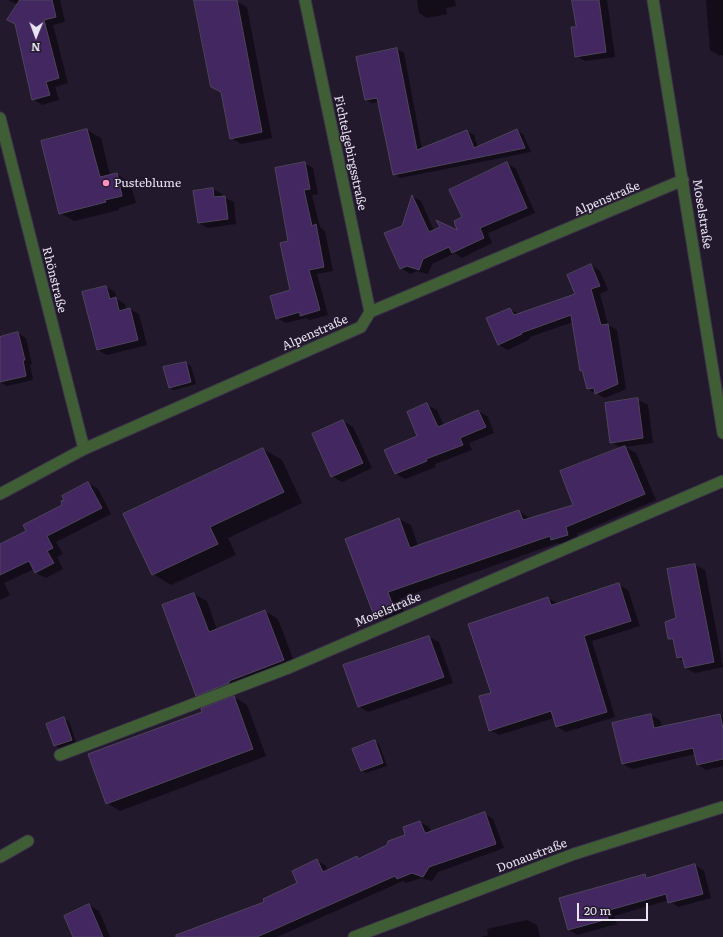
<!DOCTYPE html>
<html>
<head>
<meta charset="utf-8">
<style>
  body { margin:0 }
  #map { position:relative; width:723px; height:937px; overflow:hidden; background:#22192d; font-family:Literata,serif }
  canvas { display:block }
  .north { position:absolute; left:16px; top:16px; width:40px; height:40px; -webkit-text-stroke:3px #22192d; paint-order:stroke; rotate:181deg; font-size:11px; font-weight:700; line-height:16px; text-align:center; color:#eae5f3 }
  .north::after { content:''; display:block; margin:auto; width:14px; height:18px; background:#eae5f3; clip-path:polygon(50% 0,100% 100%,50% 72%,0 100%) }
  .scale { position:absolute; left:577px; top:903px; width:71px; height:18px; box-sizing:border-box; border:2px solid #eae5f3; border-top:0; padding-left:5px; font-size:12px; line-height:14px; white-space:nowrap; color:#eae5f3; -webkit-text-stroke:3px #22192d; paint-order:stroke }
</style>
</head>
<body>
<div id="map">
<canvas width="723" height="937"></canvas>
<div class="north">N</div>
<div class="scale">20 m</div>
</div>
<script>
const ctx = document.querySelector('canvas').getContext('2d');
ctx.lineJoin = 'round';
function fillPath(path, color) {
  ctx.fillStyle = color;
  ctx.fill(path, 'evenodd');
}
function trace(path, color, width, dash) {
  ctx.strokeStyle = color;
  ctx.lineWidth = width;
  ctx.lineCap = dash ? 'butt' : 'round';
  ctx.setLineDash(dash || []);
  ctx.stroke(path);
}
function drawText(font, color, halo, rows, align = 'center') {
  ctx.font = font + ' Literata,serif';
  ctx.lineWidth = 3;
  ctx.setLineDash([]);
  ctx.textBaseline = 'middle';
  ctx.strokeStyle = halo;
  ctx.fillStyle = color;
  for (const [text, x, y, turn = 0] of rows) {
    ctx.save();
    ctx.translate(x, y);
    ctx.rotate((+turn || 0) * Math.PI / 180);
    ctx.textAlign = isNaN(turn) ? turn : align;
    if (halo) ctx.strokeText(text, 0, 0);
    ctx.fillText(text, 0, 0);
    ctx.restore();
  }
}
const shadow = new Path2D(`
  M8,0h52l5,22 -12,3 15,58 -13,4 4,13 -17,5 -9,-6 -15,-94z
  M417,0h38l1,6 -10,2 1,6 -20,4 -8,-5z
  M573,0h34l8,57 -30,4 -9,-5 1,-28z
  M706,0h17v55l-3,1 -10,-6z
  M237,2l10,5 25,131 -31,6 -10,-6 -9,-46z
  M397,49l7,4 18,96 45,-18 7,4 4,12 39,-17 6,4 8,18 -131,26 -6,-4 -15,-72 -7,1 -6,-3z
  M87,130l14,8 9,37 6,-1 14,8 6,21 -17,5v2l-45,11 -14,-8z
  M304,163l9,5 5,26 -6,1 8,32 5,4 8,40 -16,3 11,41 -18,5 -4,-2 -20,5 -9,-5 14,-27 -1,-49z
  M507,164l9,5 19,44 -47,20 4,10 -30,15 -7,-5 -23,11 -4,10 -11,-3 -7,3 -9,-6 1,-42 10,-30 9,5 13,30 24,1 5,-14z
  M213,189l9,5 1,3 11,5 2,22 -28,4 -9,-5z
  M591,265l9,6 8,19 -8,4 8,31 9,5 9,59 -21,9 -17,-9 -4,-17 -3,-2 -8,-48 -43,15v2l-22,11 -9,-5 -12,-26 23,-10 9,5 57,-19z
  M106,287l9,5 2,7 8,5 1,6 4,-1 9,5 8,31 -40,10 -9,-5 -15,-57z
  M18,333l8,5 6,26h-2l3,16 -26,6 -7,-4v-44z
  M186,363l5,3 5,18 -22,6 -5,-2z
  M638,400l10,5 5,38 -28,4 11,6 20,47 -79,34 2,7 -16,5 -5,-3 -159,56 5,13 -19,7 -11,-6 25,-94 12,6 7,21 101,-35 12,8 43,-14 47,-57 -10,-6z
  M427,405l10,5 7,16 34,-15 10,6 6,16 -25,10 3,7 -37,14 1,3 -31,12 -9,-5 23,-37z
  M343,421l10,6 19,41 -30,14 -10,-6z
  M263,449l19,11 20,43 -74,35 8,17 -65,30 -18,-11z
  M88,483l10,6 13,25 -55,28 7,12 -6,3 6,12 -17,9 -10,-5 -2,-4 -30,14 6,12 -10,5v-55l27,-14 37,-26z
  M695,565l10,5 18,97 -28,6 -10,-5 -1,-7 -7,-3 -3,-16 -5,-3z
  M619,585l9,5 12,36 -48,15 23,76 -49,15 -9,-5 -3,-9 -55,17 -9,-5 2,-37 56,-95 9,5z
  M194,594l13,7 10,29 48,-19 13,8 18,48 -87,35 -12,-7z
  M429,637l10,5 14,41 -85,29 -10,-6 -14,-40z
  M234,697l13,8 19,51 -146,55 -13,-8 96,-90z
  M651,715l9,5 2,7 58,-12 3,2v49l-17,4 -9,-6 -2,-10 -63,15 -9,-5 -9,-40z
  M64,719l5,2 7,21 -17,6 -4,-3z
  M375,741l4,3 8,22 -21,7 -4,-2z
  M484,813l9,6 11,29 -66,24 -6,9 -11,-3 -15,5 -3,-2 -126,56h-81l69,-34 34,-19 18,-24 9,6 2,5 29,-13 3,1 47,-23 13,-14 9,5 2,5z
  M695,865l9,6 7,27 -33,9 -9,-7 -55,16 3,8 -40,11 -8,-5 75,-54 4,2z
  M89,905l10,6 11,26h-36z
  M527,920l10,5 3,12h-59l7,-2 -1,-6z`);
const building = new Path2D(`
  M20,0h32l4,17 -12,3 15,58 -13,4 4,13 -18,5 -17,-76 -8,-4z
  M194,0h43l25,132 -32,7 -9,-47 -10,-5z
  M572,0h27l7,52 -31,5 -4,-30h5z
  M397,48l20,102 50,-20 7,18 43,-19 8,19 -132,27 -16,-77 -12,2 -9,-43z
  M87,129l13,48 17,-4 5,23 -17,4 1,2 -47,12 -18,-73z
  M305,162l5,27 -6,1 8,36 4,-2 8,43 -15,3 11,40 -20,6v-4l-24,7 -6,-23 20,-6 -10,-47 8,-2 -13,-73z
  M507,162l20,46 -47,20 4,10 -32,15 -3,-6 -26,12 -4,11 -12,-4 -7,3 -16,-36 18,-7 10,-31 17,37 11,-5 -4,-7 21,10 -3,-9 8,-4 -13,-27z
  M213,188l1,9 11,-1 3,23 -30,4 -5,-32z
  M591,264l9,22 -9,3 10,36 7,-1 10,60 -23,10 -1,-6 -7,1 -5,-19 -2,1 -9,-56 -50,18 1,1 -24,11 -12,-27 24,-10 4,7 61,-21 -8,-19z
  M106,286l4,13 6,-2 3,14 11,-3 8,32 -41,10 -15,-58z
  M18,332l7,28h-2l3,16 -26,6v-45z
  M186,362l5,20 -22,6 -6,-21z
  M638,398l5,40 -33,5 -5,-40z
  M427,403l11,24 40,-17 8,17 -26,11 3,7 -37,14 1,2 -32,13 -11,-24 33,-14 -10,-24z
  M343,420l20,43 -32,14 -19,-43z
  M625,446l20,48 -79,33 2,8 -17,5 -1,-4 -162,56 5,14 -20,7 -28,-74 54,-21 11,30 109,-38 4,10 50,-15 -13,-34z
  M263,448l21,44 -74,35 8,17 -66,31 -29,-61z
  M88,482l14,26 -55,28 6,12 -6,3 7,12 -19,10 -6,-12 -29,14v-31l26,-13 -3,-6 39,-20 -1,-4 3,-1 -2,-4z
  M695,564l19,98 -29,6 -3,-11 -5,1 -4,-19h-5l-3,-17 11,-4 -9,-49z
  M619,583l12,38 -47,15 23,76 -51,15 -5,-16 -62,20 -10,-35 12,-3 -23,-69 80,-27 3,8z
  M194,593l15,39 56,-22 19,50 -55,21v2l-33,13 -34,-91z
  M429,636l15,41 -86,30 -15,-42z
  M234,696l19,53 -147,55 -18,-50 114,-42 -1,-3z
  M651,714l3,14 66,-14 3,14v31l-26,6 -4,-17 -71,16 -10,-41z
  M64,717l8,23 -18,6 -8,-22z
  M375,740l8,23 -22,8 -9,-22z
  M485,812l11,32 -67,23 -6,10 -11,-4 -15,6 -2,-3 -138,61h-81v-2l88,-33 -1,-3 34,-16 -5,-12 25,-12 6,13 34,-16 1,3 29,-14 1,-4 17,-6 -2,-8 17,-6 5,12z
  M695,864l8,30 -35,9 -2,-9 -60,17 2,8 -40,11 -9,-32 86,-24 1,4z
  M89,904l14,33h-30l-9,-21z`);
const service = new Path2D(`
  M60,755l228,-87
  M0,857l28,-16`);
const minor = new Path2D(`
  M305,0l65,312
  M653,0l70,433
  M0,118l84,331
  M0,494l84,-45 277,-122 9,-15 313,-132
  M288,668l435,-187
  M354,937l220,-83 149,-47`);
const markers = [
  [106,183,4,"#fd8fc1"]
];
const streetNames = [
  ["Fichtelgebirgsstraße",350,153,78],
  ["Alpenstraße",607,199,-23],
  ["Moselstraße",702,214,81],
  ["Rhönstraße",54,280,76],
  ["Alpenstraße",315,333,-24],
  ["Moselstraße",388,610,-23],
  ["Donaustraße",532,856,-21]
];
const poiNames = [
  ["Pusteblume",114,183]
];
fillPath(shadow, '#0007');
fillPath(building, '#432761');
trace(building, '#4f455c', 1);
trace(service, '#3e3649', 13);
trace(minor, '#3e3649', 13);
trace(service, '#405e36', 11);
trace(minor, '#405e36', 11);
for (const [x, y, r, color] of markers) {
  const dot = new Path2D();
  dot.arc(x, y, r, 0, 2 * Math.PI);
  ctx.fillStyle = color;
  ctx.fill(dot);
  trace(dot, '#22192d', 1.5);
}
drawText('12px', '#eae5f3', '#22192d', streetNames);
drawText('12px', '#eae5f3', '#22192d', poiNames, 'left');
</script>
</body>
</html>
